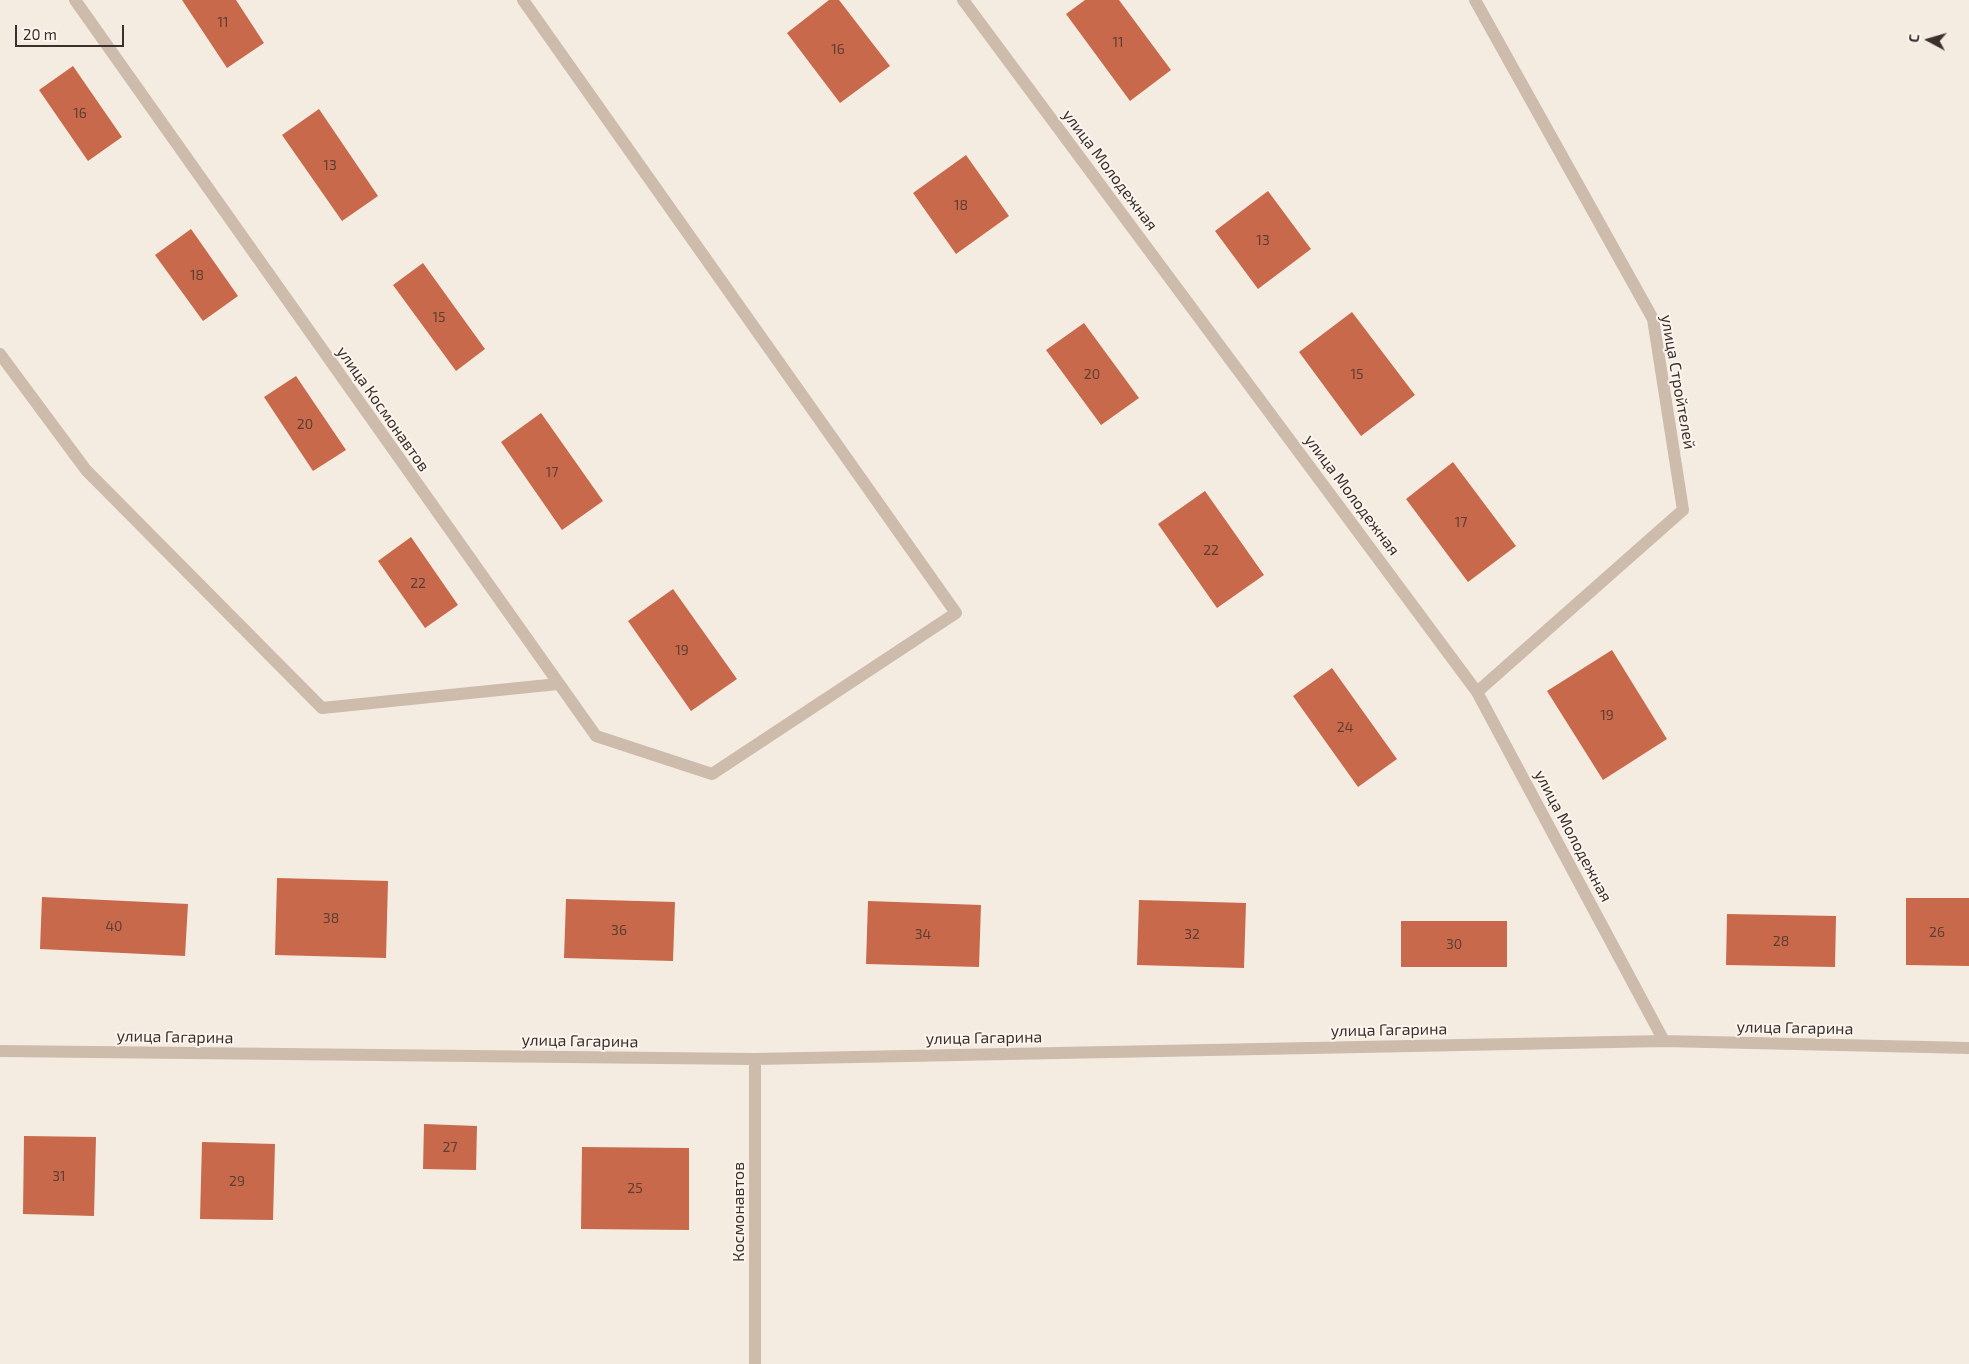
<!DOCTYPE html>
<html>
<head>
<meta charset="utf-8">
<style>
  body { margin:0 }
  #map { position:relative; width:1969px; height:1364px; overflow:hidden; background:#f4ebe1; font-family:"Exo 2",sans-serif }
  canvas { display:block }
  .north { position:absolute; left:1904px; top:15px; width:50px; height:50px; -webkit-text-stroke:4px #fbf5ee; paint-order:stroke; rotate:276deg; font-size:14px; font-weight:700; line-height:20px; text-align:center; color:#3b302b }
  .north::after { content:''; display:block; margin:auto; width:18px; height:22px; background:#3b302b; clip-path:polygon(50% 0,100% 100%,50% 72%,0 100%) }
  .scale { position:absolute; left:15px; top:25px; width:109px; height:22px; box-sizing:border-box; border:2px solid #3b302b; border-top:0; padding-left:6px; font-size:15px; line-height:18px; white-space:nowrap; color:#3b302b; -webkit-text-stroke:4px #fbf5ee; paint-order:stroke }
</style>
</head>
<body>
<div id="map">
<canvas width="1969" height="1364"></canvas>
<div class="north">С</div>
<div class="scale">20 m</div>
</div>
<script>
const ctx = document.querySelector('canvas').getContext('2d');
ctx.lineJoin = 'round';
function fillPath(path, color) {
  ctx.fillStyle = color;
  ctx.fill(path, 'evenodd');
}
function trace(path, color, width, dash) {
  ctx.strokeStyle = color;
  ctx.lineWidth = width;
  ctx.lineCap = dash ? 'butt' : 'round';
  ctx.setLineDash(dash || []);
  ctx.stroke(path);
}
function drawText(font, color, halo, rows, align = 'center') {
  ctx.font = font + ' "Exo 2",sans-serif';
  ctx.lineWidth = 4;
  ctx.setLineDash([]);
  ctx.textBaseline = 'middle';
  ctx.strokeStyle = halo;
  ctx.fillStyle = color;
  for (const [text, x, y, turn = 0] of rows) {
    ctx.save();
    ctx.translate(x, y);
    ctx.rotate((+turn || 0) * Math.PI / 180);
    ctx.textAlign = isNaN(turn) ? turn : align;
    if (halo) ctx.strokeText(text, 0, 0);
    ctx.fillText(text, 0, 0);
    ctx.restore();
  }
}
const building = new Path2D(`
  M182,0h54l28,43 -37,25z
  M829,0h10l51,66 -50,37 -53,-70z
  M1085,0h34l52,70 -41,31 -64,-87z
  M73,66l49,71 -34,24 -49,-71z
  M319,109l59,87 -36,25 -60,-86z
  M966,155l43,61 -53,38 -43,-61z
  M1268,191l43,58 -53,40 -43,-58z
  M191,229l47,67 -35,25 -48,-66z
  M423,263l62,86 -29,22 -63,-86z
  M1352,312l63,83 -54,41 -62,-84z
  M1084,323l55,75 -38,27 -55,-75z
  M296,376l50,74 -33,21 -49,-74z
  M541,413l62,88 -41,29 -61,-88z
  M1453,462l63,84 -48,36 -62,-83z
  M1205,491l59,84 -47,33 -59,-84z
  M411,537l47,68 -33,23 -47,-67z
  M673,589l64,90 -46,32 -63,-90z
  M1612,650l55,89 -64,41 -56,-89z
  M1332,668l65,91 -39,28 -65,-91z
  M277,878l111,3 -2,77 -111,-3z
  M42,897l146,7 -3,52 -145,-7z
  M1906,898h63v68l-63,-1z
  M566,899l109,3 -2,59 -109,-3z
  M1139,900l107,3 -2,65 -107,-3z
  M868,901l113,4 -2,62 -113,-3z
  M1727,914l109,2 -1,51 -109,-2z
  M1401,921h106v46h-106z
  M424,1124l53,2 -1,44 -53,-1z
  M24,1136l72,1 -2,79 -71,-2z
  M202,1142l73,2 -2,76 -73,-1z
  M582,1147l107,1v82l-108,-1z`);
const lane = new Path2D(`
  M0,354l86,116 236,238 236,-24`);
const street = new Path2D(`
  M75,0l521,736 116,38 244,-161 -433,-613
  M963,0l514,692 187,349
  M1475,0l178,319 30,191 -206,182
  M0,1051l755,8 909,-18 305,7
  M755,1364v-305`);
const numberNames = [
  ["11",223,22],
  ["11",1118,42],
  ["16",838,49],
  ["16",80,113],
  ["13",330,165],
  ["18",961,205],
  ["13",1263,240],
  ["18",197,275],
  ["15",439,317],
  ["20",1092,374],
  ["15",1357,374],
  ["20",305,424],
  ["17",552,472],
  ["17",1461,522],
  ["22",1211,550],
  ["22",418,583],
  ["19",682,650],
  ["19",1607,715],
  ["24",1345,727],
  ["38",331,918],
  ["40",114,926],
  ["36",619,930],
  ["26",1937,932],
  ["34",923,934],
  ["32",1192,934],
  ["28",1781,941],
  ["30",1454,944],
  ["27",450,1147],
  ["31",59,1176],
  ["29",237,1181],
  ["25",635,1188]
];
const streetNames = [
  ["улица Молодежная",1110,170,53],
  ["улица Стройтелей",1678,382,80],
  ["улица Космонавтов",383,409,55],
  ["улица Молодежная",1352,495,53],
  ["улица Молодежная",1573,836,62],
  ["улица Гагарина",1795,1028,1],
  ["улица Гагарина",1389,1030,-1],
  ["улица Гагарина",175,1037,1],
  ["улица Гагарина",984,1038,-1],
  ["улица Гагарина",580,1041,1],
  ["Космонавтов",739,1212,-90]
];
fillPath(building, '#c8694b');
trace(lane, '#cdbbac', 12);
trace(street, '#cdbbac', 12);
drawText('14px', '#5e3e33', null, numberNames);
drawText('16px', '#3b302b', '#fbf5ee', streetNames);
</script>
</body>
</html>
